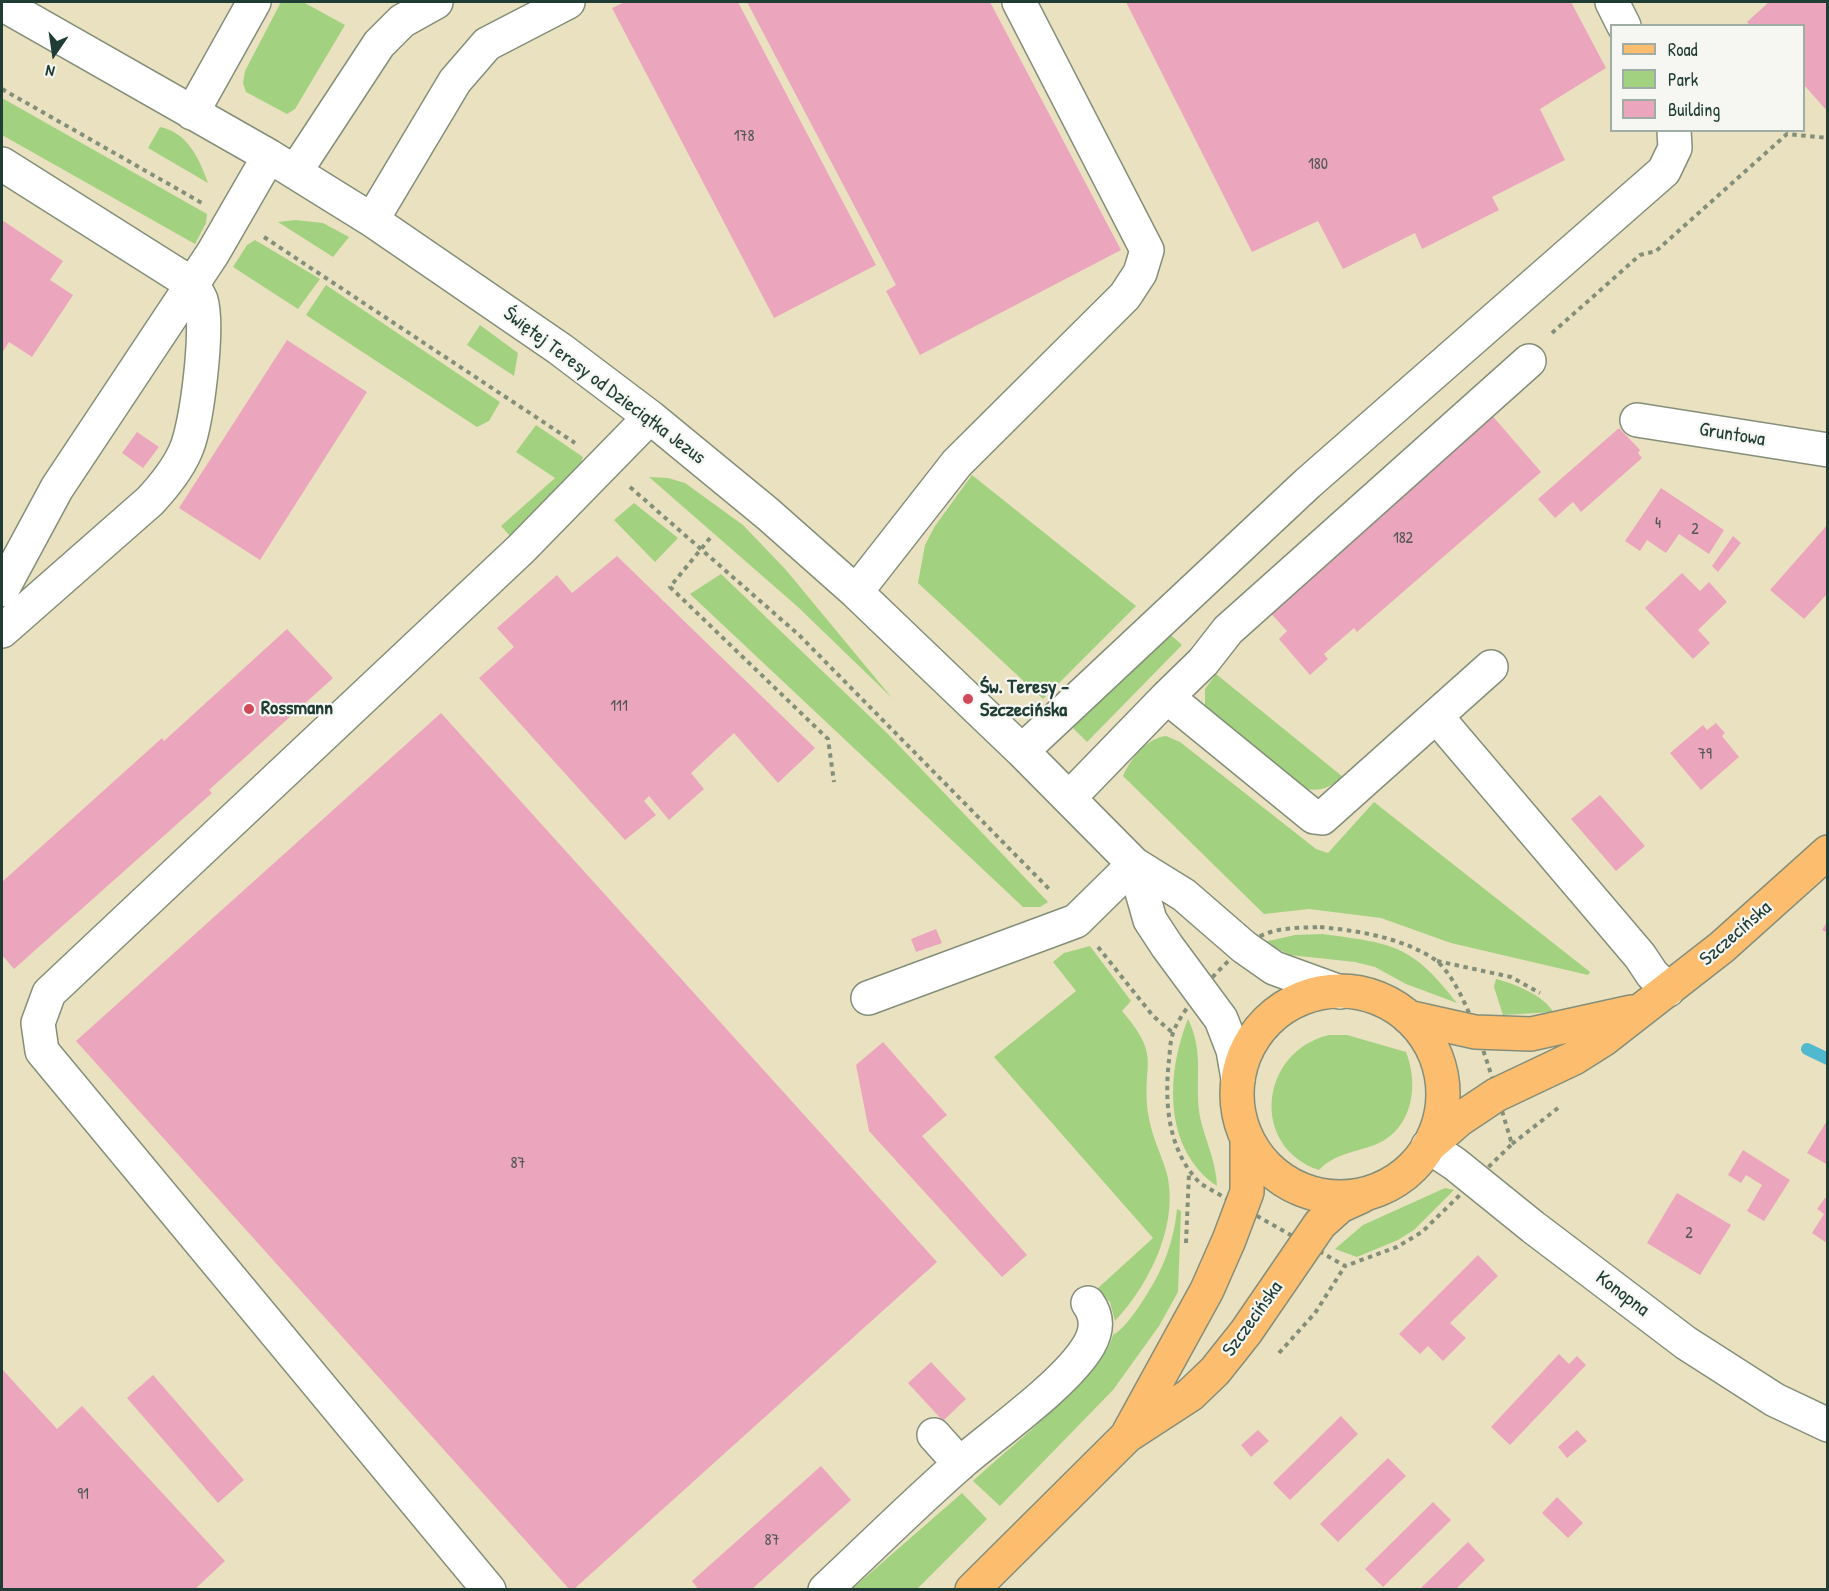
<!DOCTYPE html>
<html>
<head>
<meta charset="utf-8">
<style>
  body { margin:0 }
  #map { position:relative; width:1829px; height:1591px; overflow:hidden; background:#eae1c0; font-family:"Patrick Hand",sans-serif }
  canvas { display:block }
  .frame { position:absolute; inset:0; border:3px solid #1f3d34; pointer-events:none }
  .legend { position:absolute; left:1610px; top:24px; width:195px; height:108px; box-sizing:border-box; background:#f6f6f2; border:2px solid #a0aca6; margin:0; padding:8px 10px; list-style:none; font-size:18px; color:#1f3d34 }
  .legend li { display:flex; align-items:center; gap:12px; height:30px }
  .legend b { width:30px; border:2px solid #a0aca6 }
  .north { position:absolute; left:24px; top:24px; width:60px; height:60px; -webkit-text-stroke:4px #f6f6f2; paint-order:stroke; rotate:193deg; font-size:16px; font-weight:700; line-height:24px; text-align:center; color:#1f3d34 }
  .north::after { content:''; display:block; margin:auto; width:21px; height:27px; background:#1f3d34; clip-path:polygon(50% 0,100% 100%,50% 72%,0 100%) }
</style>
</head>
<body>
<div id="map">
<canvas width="1829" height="1591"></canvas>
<div class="frame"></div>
<ul class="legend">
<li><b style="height:8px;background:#fcbd6f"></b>Road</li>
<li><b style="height:16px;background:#a2d180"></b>Park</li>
<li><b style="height:16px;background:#eba6bd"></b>Building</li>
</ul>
<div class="north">N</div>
</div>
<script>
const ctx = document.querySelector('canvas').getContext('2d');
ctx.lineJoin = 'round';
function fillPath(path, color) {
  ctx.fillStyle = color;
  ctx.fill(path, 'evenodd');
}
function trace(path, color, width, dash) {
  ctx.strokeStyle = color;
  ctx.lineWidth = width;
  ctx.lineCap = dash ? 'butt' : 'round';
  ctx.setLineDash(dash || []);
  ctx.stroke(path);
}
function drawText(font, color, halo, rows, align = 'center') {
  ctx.font = font + ' "Patrick Hand",sans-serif';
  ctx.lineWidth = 4.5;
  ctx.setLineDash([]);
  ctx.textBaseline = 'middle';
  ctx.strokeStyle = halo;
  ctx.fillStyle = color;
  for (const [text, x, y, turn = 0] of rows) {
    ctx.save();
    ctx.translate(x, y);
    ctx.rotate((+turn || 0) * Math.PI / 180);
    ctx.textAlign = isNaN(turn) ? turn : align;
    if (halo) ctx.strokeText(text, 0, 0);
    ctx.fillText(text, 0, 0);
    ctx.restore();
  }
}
const green = new Path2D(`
  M281,2h22l42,23 -50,84 -8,5 -41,-22 -3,-9 2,-12z
  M2,98l205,116 -1,9 -11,21 -193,-109z
  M160,127c28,6 39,31 48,56l-60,-35z
  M295,220l28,3 26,14 -16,20 -55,-35z
  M255,240l65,39 -22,30 -65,-42 14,-22z
  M326,285l174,117 -11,19 -12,6 -171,-112z
  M480,325l38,28 -4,23 -47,-31z
  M536,425l47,32 -5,13 -67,67 -10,-11 54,-48 -39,-26z
  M972,475l164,131 -93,93 -125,-116 7,-38 10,-19z
  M649,477l19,1 17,5 58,42 43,45 106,128 -94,-91z
  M634,503l44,35 -23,24 -41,-42z
  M721,574l166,159 161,169 -8,5h-17l-333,-313z
  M1164,629l18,16 -95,97 -15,-15z
  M1216,674l127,103c-15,12 -26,16 -45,10l-93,-78v-20z
  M1166,736l14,6 136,107 12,4 46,-51 216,170 -2,3 -137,-32 -70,-25 -72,-9 -45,5 -141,-138c8,-18 24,-38 43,-40z
  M1323,934c71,10 88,10 134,69l-51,-19 -31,-17 -20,-5 -65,-7 -26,-13 31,-7z
  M1090,946l41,55 -9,10c40,47 20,49 26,102 3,22 13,40 19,61 12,51 -18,111 -52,147l-5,-19 -13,-13 56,-51 -159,-181 82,-66 -23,-29 11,-9z
  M1496,979c17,4 49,17 57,33l-50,3 -9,-28z
  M1188,1019c17,35 6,62 12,98 5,23 16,44 17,69 -54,-37 -51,-112 -29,-167z
  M1329,1035h18l59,17c13,33 7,76 -29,92 -20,8 -42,9 -58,26 -69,-23 -60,-118 10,-135z
  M1445,1188l9,2 -40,40 -16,10 -41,17 -22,-8 28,-24z
  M1177,1209l4,2 -3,81 -19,34 -46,64 -113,116 -27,-25c33,-31 131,-107 140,-146 10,-6 18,-17 25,-27 22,-32 35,-60 39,-99z
  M962,1493l25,26 -70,70h-65z`);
const stream = new Path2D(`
  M1807,1049l21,10`);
const building = new Path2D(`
  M625,2h113l138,263 -102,53 -162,-310z
  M747,2h243l131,248 -201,105 -34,-64 10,-6z
  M1126,2h445l35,66 -66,41 25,51 -73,37 7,13 -77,39 -7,-16 -72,36 -25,-48 -66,31z
  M1769,2h59v110l-24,-27v-59h-54l-3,-4z
  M2,220l61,41 -13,19 23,15 -41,62 -23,-15 -7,11z
  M287,340l80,52 -107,168 -81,-52z
  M1490,413l51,59 -184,160 -3,-4 -30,26 4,5 -18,16 -31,-36 8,-8 -22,-24z
  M1619,428l21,22 -2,3 4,5 -61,54 -8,-10 -18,16 -17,-19z
  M137,432l22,15 -16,21 -21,-15z
  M1661,488l63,42 -15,24 -30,-20 -13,19 -19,-13 -7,11 -15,-10z
  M1828,524v69l-24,26 -34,-29z
  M1733,536l8,7 -23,29 -6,-6z
  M617,556l198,192 -37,35 -44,-50 -43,40 13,16 -35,31 -20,-24 -5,5 12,14 -31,25 -146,-162 35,-31 -17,-19 60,-53 15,18z
  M1682,573l18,18 9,-9 18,20 -29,28 12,13 -17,16 -48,-51z
  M287,629l46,49 -124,112 3,3 -198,176 -12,-14v-73l160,-144 2,3z
  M441,713l496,549 -364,328h-3l-494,-549z
  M1716,723l9,10 -3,3 17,21 -38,33 -31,-37 33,-28 4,5z
  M1600,795l45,51 -29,25 -45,-52z
  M1828,920v13l-6,-3z
  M936,929l6,14 -26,9 -5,-13z
  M883,1042l64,73 -25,21 105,119 -25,22 -133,-146 -13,-66z
  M1828,1119v46l-21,-12z
  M1743,1150l47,30 -26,41 -17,-10 15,-26 -16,-10 -5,8 -13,-8z
  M1677,1193l54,32 -31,50 -53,-32z
  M1825,1198l3,1v45l-16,-11 12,-19 -7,-5z
  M1478,1255l20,21 -48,47 16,15 -23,23 -15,-15 -8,8 -21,-20z
  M1559,1354l10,10 8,-8 9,9 -76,80 -19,-18z
  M931,1362l35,37 -23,22 -35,-38z
  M2,1369l55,60 25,-23 143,155 -31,29h-192z
  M153,1375l91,105 -26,23 -91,-105z
  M1341,1416l17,18 -68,66 -17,-17z
  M1258,1430l11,11 -18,16 -10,-12z
  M1577,1430l10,11 -20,17 -9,-11z
  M1388,1458l18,18 -68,66 -18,-18z
  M821,1466l30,34 -100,90h-52l-7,-9z
  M1557,1497l26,26 -15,15 -26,-25z
  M1433,1502l18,18 -68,67 -18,-18z
  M1468,1542l17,18 -30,30h-36z`);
const path = new Path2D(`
  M2,89l200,114
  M264,237l311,206
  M1552,333l88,-78 16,-4 131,-117 41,4
  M630,487l169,148 252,256
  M710,538l-40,49 158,152 6,43
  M1320,927c39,4 80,10 114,32 36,25 64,142 78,185l-90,88 -25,15 -52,19 -144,-82c-33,-32 -37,-81 -32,-124 1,-8 1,-19 4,-27 8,-26 66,-89 92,-99 17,-7 37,-6 55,-7z
  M1098,947l55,69 20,17
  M1437,961l74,16 29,16
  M1512,1144l46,-36
  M1186,1243l3,-70
  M1279,1353l36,-40 30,-47`);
const minor = new Path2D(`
  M1612,2l12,24
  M2,4l267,152 103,64 188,129 90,68 118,97 88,78 166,159 112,113 50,31 60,52 30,21 66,24
  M192,113l62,-111
  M2,164l190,120c3,5 7,11 9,16 8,26 -4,128 -16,152 -8,18 -22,35 -35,49l-148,130
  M295,172l84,-128 23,-23 34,-19
  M372,220l83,-139 32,-37 81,-42
  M1637,420l191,30
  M2,590l55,-102 156,-235 56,-97
  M856,592l101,-129 168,-167 15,-23 7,-23 -128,-248
  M1167,697l36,-35 25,-32 301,-269
  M1436,716l204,240 12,18 16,16
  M1022,751l286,-268 356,-312 11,-23 -1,-18
  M1070,797l97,-100 147,120 8,1 169,-151
  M1134,864l16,56 17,26 54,73 12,31 5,29
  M868,998l208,-77 58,-57
  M1428,1146l27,18 78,63 153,116 89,57 53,25
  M934,1435l26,29
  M489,1590l-447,-539 -4,-28 11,-30 472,-444 129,-132
  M825,1590c46,-43 90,-87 137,-128 35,-30 105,-79 127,-117 8,-14 9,-28 -1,-42`);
const major = new Path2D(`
  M1237 1094a103 103 0 1 1 206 0a103 103 0 1 1-206 0Z
  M1408,1017l67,15 56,2 100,-22
  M1430,1145l30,-26 36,-24 78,-37 30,-19 118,-92 106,-95
  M1129,1432l78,-142 22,-50 18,-48v-53
  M972,1590l155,-154 63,-41 25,-24 31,-39 74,-108 20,-18 22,-10`);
const markers = [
  [968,699,6,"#d1495b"],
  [249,709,6,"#d1495b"]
];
const numberNames = [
  ["178",744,137],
  ["180",1318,165],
  ["4",1658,524],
  ["2",1695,530],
  ["182",1403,539],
  ["111",619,707],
  ["79",1705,755],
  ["87",518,1164],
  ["2",1689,1234],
  ["91",83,1495],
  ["87",772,1541]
];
const streetNames = [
  ["Świętej Teresy od Dzieciątka Jezus",604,386,37],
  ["Gruntowa",1732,435,9],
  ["Szczecińska",1736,934,-41],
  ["Konopna",1622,1294,37],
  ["Szczecińska",1253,1319,-54]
];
const poiNames = [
  ["Św. Teresy -",980,688],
  ["Szczecińska",980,711],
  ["Rossmann",261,709]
];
fillPath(green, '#a2d180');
trace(stream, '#51b9ce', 12);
fillPath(building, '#eba6bd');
trace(minor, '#848f7a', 36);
trace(major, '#848f7a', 36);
trace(path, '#848f7a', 4, [4.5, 4.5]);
trace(minor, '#fff', 33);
trace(major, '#fcbd6f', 33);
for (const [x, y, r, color] of markers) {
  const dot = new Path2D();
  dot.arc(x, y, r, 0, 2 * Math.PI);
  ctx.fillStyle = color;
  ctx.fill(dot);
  trace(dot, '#f6f6f2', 2);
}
drawText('16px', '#525756', null, numberNames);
drawText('20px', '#1f3d34', '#f6f6f2', streetNames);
drawText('bold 20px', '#1f3d34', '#f6f6f2', poiNames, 'left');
</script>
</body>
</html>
